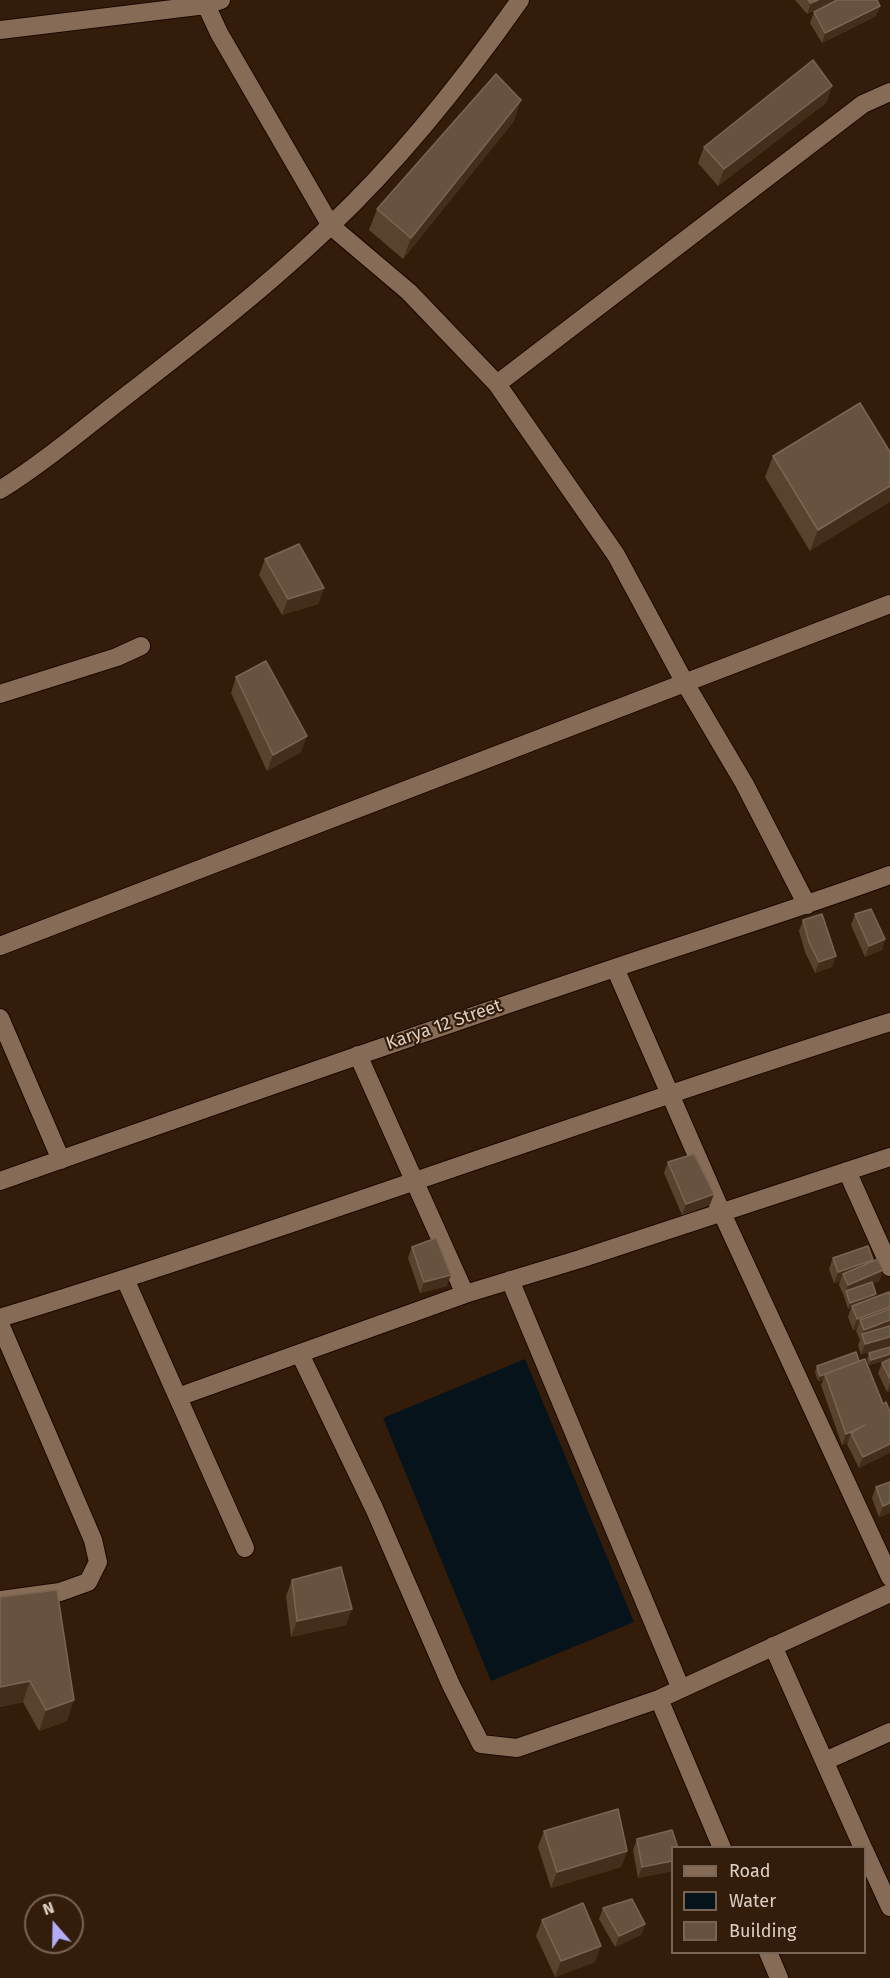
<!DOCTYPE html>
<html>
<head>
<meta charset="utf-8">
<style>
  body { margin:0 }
  #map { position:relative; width:890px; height:1978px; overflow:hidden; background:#331d0a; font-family:"Fira Sans",sans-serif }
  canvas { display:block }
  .legend { position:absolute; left:671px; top:1846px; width:195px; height:108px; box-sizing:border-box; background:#331d0a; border:2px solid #776454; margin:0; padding:8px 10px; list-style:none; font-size:18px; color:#decfc4 }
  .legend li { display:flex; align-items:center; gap:12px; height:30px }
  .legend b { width:30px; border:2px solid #776454 }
  .north { position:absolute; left:24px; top:1894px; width:60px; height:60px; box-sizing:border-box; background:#331d0a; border:2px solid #776454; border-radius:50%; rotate:340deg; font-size:16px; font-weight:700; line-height:24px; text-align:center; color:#decfc4 }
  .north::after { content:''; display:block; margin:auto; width:21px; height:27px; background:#b1adfa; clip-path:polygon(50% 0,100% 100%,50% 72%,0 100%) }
</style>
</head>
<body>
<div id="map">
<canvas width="890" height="1978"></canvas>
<ul class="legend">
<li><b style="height:8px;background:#866c56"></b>Road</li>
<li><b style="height:16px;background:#07131b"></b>Water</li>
<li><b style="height:16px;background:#67523f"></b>Building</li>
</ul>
<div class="north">N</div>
</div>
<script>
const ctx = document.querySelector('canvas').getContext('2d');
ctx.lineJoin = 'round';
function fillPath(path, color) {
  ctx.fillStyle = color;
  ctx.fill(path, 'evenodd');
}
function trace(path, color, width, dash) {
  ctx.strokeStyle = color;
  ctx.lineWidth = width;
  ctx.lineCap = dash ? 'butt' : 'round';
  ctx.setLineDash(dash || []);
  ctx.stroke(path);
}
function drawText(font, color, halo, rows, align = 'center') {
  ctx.font = font + ' "Fira Sans",sans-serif';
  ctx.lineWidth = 4.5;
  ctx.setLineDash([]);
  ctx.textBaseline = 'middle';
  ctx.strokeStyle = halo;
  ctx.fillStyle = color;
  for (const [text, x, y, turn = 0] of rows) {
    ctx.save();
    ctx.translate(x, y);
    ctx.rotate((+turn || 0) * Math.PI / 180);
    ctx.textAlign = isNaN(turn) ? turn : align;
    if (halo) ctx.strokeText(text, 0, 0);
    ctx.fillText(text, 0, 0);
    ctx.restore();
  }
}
const water = new Path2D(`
  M525,1359l109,263 -143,59 -108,-263z`);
const minor = new Path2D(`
  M206,5l13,28 112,193 78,66 88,92 119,171 69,128 59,100 63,122
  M0,30l206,-25 15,-5
  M497,384l366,-280 27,-12
  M0,490c46,-29 88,-65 131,-98 68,-53 137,-106 199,-166 72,-68 133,-145 190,-226
  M0,694l117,-37 24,-11
  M0,946l890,-342
  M615,968l106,243 169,366
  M0,1018l61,142
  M358,1055l107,239
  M847,1171l43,96
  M0,1181c198,-70 395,-139 594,-206 99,-34 198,-64 296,-100
  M125,1279l120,269
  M510,1280l171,409
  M0,1318c299,-92 592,-202 890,-296
  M0,1324l93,216 5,22 -10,20 -28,10 -60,8
  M300,1354l74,154 77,177 30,59 36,4 142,-49 231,-106
  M178,1397l287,-103 115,-35 310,-102
  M773,1646l90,202
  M659,1699l63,149
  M825,1761l65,-29
  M864,1850l26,57
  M768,1952l11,26`);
const wall = new Path2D(`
  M795,0h40l-28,14z
  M880,6l-4,10 -54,27 -12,-20 4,-11z
  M827,102l-109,84 -20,-23 6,-16z
  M514,121l-111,138 -34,-29 8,-21z
  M890,452l-80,99 -45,-74 8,-21z
  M265,559l59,29 -6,16 -36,11 -23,-40z
  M236,677l65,75 -34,19 -36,-78z
  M855,914l30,25 -3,11 -17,7 -14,-32z
  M803,920l33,36 -4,11 -17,6 -10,-21 -6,-21z
  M668,1162l42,43 -28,10 -18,-42z
  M412,1247l35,39 -27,7 -12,-35z
  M833,1258l39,4 11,8 -4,11 -7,3 3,13 14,-5 -28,63 -3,-10 2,-5 -4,-9 1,-2 -4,1 -5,-13 3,-9 -3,1 -4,-13 -5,-11 1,-4 -6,2 -5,-14z
  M890,1347v44l-3,1 -9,-19 4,-10 5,-3 -18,5 -2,-6 2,-6z
  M859,1361l24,43 -24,64 -12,-24 1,-2 -6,3 -21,-60 2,-5 -5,1 -3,-9 2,-6z
  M876,1487l14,26 -11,4 -7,-19z
  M292,1580l54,45 -55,12 -5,-41z
  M0,1597l67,124 -28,10 -16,-29 -23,5z
  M544,1831l83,20 -6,16 -70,21 -13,-41z
  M637,1839l35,9v23l-34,7 -5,-28z
  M603,1908l42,16 -4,11 -26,12 -16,-28z
  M542,1920l53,42 -40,15 -19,-41z`);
const shadedWall = new Path2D(`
  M818,0h17l-28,14 4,-11z
  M880,6l-4,10 -54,27 3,-10z
  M832,86l-5,16 -109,84 6,-17z
  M521,100l-7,21 -111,138 8,-21z
  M890,486v16l-80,49 8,-21z
  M324,588l-6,16 -36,11 6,-16z
  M307,736l-6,16 -34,19 6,-16z
  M885,939l-3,11 -17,7 4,-11z
  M836,956l-4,11 -17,6 4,-11z
  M714,1194l-4,11 -28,10 4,-11z
  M873,1260l-4,11 -26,3 -3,7 -6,2 4,-11z
  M883,1270l-4,11 -32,14 -1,-4 -2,5 4,-11z
  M451,1275l-4,11 -27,7 4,-11z
  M876,1294l-2,5 -26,10 2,-6z
  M890,1307v9l-30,4 -3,9 -4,1 4,-11z
  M890,1320v9l-28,6 2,-5z
  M890,1337v9l-29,9 4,-11z
  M890,1354v5l-21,6 2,-5z
  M859,1361l-34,13 -2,6 -5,1 2,-5z
  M890,1383v8l-3,1z
  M865,1425l-14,8 -3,9 -6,3 4,-11z
  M890,1444v9l-31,15 4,-11z
  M890,1503v10l-11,4 4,-11z
  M352,1609l-6,16 -55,12 6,-16z
  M30,1681l-7,21 -23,5v-20z
  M74,1700l-7,21 -28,10 7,-21z
  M627,1851l-6,16 -70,21 6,-16z
  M672,1861v10l-34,7 4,-11z
  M645,1924l-4,11 -26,12 4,-11z
  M601,1946l-6,16 -40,15 6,-16z`);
const building = new Path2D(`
  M808,0h10l-7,3z
  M837,0h40l3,6 -55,27 -11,-21z
  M813,60l19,26 -108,83 -20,-22z
  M496,74l25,26 -110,138 -34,-29z
  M860,403l30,49v34l-72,44 -45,-74z
  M299,544l25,44 -36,11 -23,-40z
  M266,661l41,75 -34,19 -37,-78z
  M871,909l14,30 -16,7 -14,-32z
  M822,914l14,42 -17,6 -10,-20 -6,-22z
  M694,1154l20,40 -28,10 -18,-42z
  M436,1238l15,37 -27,7 -12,-35z
  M868,1246l5,14 -35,12 -5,-14z
  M878,1259l5,11 -35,15 -5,-11z
  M872,1282l4,12 -26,9 -4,-12z
  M889,1292l1,3v12l-33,12 -5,-13z
  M890,1309v11l-26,10 -4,-10z
  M890,1326v11l-25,7 -3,-10z
  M890,1347v7l-19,6 -2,-7z
  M856,1352l3,9 -39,15 -3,-10z
  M865,1359l18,45 3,-2 4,10v32l-27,13 -12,-24 14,-8 -19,9 -21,-60z
  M890,1359v20l-8,-16z
  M890,1482v21l-7,3 -7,-19z
  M341,1567l11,42 -55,12 -5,-41z
  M57,1590l17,110 -28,10 -16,-29 -30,6v-90z
  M618,1809l9,42 -70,21 -13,-41z
  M672,1830l6,18h-6v13l-30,6 -5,-28z
  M632,1899l13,25 -26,12 -16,-28z
  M583,1903l18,43 -40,15 -19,-41z`);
const streetNames = [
  ["Karya 12 Street",444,1025,-19]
];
fillPath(water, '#07131b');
trace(minor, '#1a0700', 20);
trace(minor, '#866c56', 18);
fillPath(wall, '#59432f');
fillPath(shadedWall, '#442d1a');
fillPath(building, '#67523f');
trace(building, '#7a6554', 1.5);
drawText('18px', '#decfc4', '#331d0a', streetNames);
</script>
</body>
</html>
